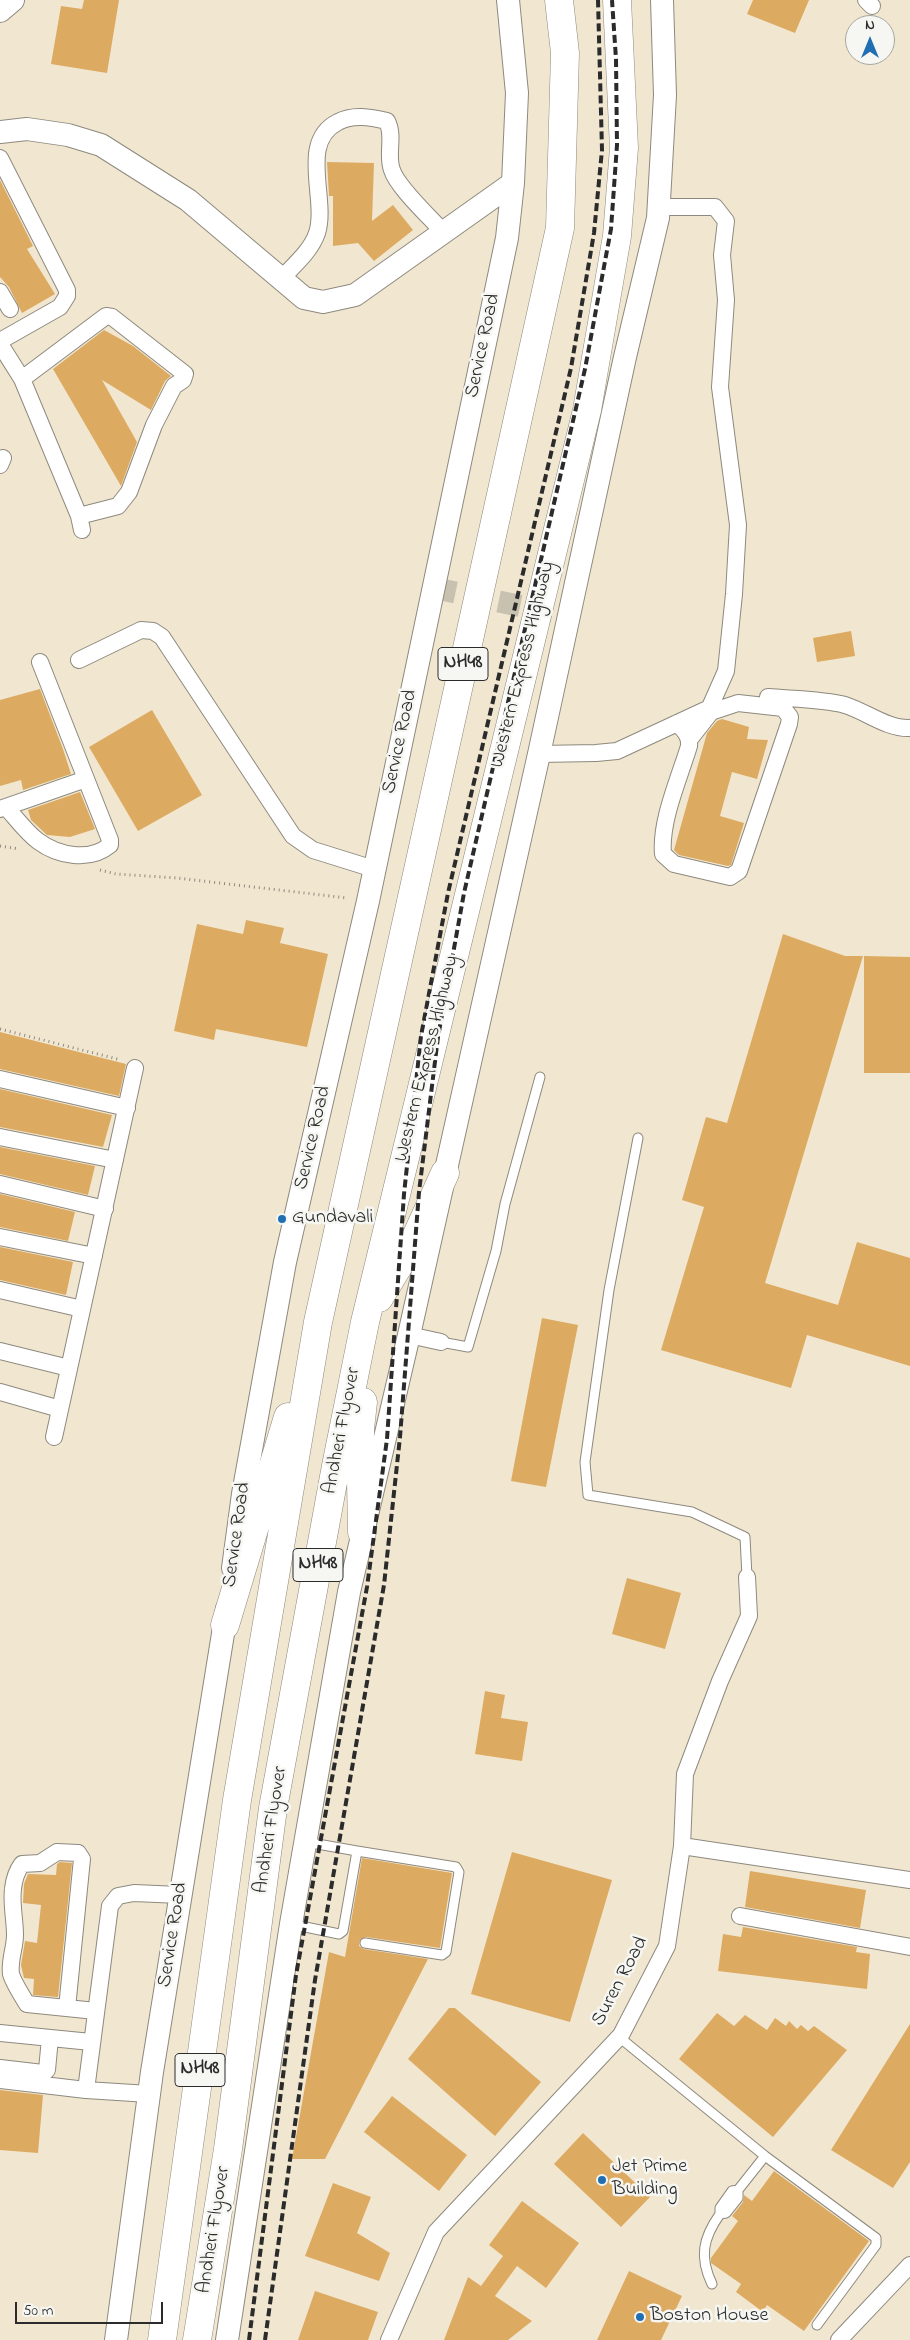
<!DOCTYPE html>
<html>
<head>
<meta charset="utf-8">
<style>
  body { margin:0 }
  #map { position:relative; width:910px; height:2340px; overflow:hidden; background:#f1e7d0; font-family:"Indie Flower",sans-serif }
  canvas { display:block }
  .north { position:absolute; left:845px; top:15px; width:50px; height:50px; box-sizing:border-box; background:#f6f6f2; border:1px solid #a5a5a2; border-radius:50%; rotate:0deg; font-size:14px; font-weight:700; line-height:20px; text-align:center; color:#2b2b2b }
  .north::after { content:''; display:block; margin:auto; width:18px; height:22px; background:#1f6fb2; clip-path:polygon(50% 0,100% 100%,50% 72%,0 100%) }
  .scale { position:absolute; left:15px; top:2302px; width:148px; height:22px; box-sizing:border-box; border:2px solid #2b2b2b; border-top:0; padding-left:6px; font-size:15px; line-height:18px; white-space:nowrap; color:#2b2b2b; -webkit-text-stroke:4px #f6f6f2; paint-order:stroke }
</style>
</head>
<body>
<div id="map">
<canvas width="910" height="2340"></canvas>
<div class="north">N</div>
<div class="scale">50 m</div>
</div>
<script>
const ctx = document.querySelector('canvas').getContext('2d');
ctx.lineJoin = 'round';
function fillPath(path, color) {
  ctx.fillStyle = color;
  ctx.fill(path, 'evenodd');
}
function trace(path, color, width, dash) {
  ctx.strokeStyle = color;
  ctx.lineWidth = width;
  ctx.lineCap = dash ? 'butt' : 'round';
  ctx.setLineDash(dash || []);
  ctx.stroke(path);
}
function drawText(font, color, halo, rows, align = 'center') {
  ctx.font = font + ' "Indie Flower",sans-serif';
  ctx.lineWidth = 5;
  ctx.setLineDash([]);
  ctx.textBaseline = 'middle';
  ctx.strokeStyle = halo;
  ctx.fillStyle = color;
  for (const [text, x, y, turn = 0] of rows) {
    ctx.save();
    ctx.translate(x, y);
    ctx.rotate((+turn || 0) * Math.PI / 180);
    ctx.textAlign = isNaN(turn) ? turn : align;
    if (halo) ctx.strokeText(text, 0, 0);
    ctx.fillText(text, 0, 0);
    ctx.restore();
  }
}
const building = new Path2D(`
  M84,0h35l-12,73 -56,-9 10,-58 21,3z
  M753,0h56l-14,33 -48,-19z
  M327,162l47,1 -2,58 21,-16 20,25 -39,31 -16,-18 -25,3v-50h-4z
  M0,180l33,66 -6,3 28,45 -33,19 -13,-26 -9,-10z
  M104,330l29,16 38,30 -6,5 -14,29 -49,-30 35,62 -16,44 -68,-117z
  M851,631l4,25 -38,6 -4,-24z
  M40,689l23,60 8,25 -48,16 -2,-10 -21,6v-86z
  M152,710l50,85 -64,36 -49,-84z
  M722,719l27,8 -2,12 21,1 -11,39 -25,-7 -12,44 24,7 -13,42 -3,1 -49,-11 -5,-5 33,-117 10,-12z
  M80,792l15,37 -25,8 -23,-2 -16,-15 -3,-10z
  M246,920l38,8 -4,15 48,11 -21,93 -91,-18 -2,11 -40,-9 23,-107 46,10z
  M783,934l62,22h18l-98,327 73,22 19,-63 53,16v108l-103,-31 -16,53 -130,-38 43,-143 -22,-7 24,-83 21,6z
  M864,956l46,1v116h-46z
  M0,1032l126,32 -7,32 -119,-27z
  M0,1089l112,26 -9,32 -103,-20z
  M0,1147l95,19 -7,29 -88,-21z
  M0,1194l75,18 -7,29 -68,-14z
  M0,1247l73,15 -7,33 -66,-15z
  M542,1318l36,7 -32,162 -35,-6z
  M627,1578l54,15 -16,56 -53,-15z
  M485,1691l20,4 -4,23 27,4 -6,39 -47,-7z
  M512,1852l100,28 -42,142 -99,-28z
  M362,1858l90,15 -12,75 -74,-11 -6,3 -1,6 5,3 64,10 -103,200h-33l37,-207 16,5z
  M60,1862l12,1 -14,134 -25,-2 1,-16 -10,-1 -3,-13 4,-24 12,2 4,-38 -18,-2 1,-19 4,-10 28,1 1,-11z
  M750,1871l116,19 -6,38 -115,-21z
  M743,1927l114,20 -1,5 14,2 -3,35 -149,-18 5,-37 18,3z
  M449,2008h6l86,74 -46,54 -87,-77z
  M717,2013l17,13 11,-11 22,15 8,-12 11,8 3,-5 8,8 4,-4 7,6 6,-5 33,24 -74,87 -94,-78z
  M910,2024v138l-17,26 -62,-38z
  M0,2090l43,5 -5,58 -38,-3z
  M392,2096l75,59 -28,36 -75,-59z
  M583,2133l67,64 -29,30 -67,-63z
  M774,2171l95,70 -65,90 -37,-26 -4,7 -27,-20 5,-8 -30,-21v-5l27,-37 -6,-5 11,-14 1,-7 8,6z
  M333,2183l38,14 -14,36 33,20 -11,28 -74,-25z
  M522,2201l57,42 -33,45 -29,-22 -22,30 37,25 -24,19h-64l24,-63 13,9 22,-30 -14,-11z
  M629,2271l53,25 -21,44h-64z
  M315,2291l63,21 -10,28h-70z`);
const secondaryTunnel = new Path2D(`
  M434,588l135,28`);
const path = new Path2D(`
  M0,846l19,3
  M100,870l16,4 61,4 170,20
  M0,1029l121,31`);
const lane = new Path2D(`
  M638,1138l-29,152 -24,172 3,33 104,17 53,25 2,40
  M441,1342l27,5 28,-96 9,-47 35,-127
  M357,1851l99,16 3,5 -13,80 -4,3 -77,-12
  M291,1924l48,10 4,-3 14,-80 -51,-9
  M619,2037l146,119 111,82v7l-59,80
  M720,2214v-6l12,-17 6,-1 27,-34
  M712,2284c-13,-27 -9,-46 8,-70l6,-1 12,-15v-8`);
const street = new Path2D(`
  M866,0l6,6
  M0,158l67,132v6l-7,11 -60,34
  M659,207h56l11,14 -4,34 4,45 -6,87 18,138 -4,69 -8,77 -16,36
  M281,279c13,-14 30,-28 36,-46 11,-34 -19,-91 21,-111 15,-8 32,-5 49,-1 8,16 -1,33 5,49 5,17 39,48 51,62
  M0,292l10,17
  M0,344l22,35 57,137 3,14
  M22,379l84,-63 6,1 73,57 -2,6 -9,6 -20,39 -25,67 -11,14 -39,10
  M0,465l3,-7
  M79,660l62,-30 12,1 9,6 131,199 20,14 61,19
  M768,697c23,2 55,2 77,8 22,7 42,24 65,23
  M677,723c7,7 13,13 12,23 -10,33 -29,75 -26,108l11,10 56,13 9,-6 50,-147 1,-7 -7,-9 -45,-5 -27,9 -22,28
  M539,754l57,-1 21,-2 97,-45
  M6,807c10,11 20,25 32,34 20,15 52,21 72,4v-5l-70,-178
  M0,809l86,-30
  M0,1079l127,29
  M0,1137l115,23
  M0,1184l105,25
  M0,1237l94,19
  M0,1290l82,19
  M409,1335l32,7
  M0,1351l69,17
  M0,1392l60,17
  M54,1437l81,-369
  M682,1846l228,34
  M740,1916l170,31
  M67,2008l15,-149 -4,-6 -21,-1 -17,11 -18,1c-6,8 -8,15 -9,25 -2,14 2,31 2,46 0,13 -6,26 -4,39 2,7 11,22 16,30l69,7
  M0,2033l91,9
  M0,2068l43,5 4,-3 3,-32
  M0,2080l86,10
  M149,2094l-63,-4 24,-184 8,-10 16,-3 46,2
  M389,2340l47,-108 185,-197 46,-89 15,-100 3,-72 35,-93 29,-65 -2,-39
  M839,2340l71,-75`);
const secondary = new Path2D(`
  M0,11l13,-11
  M0,132l27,-3 41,6 33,10 87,55 116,98 19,4 32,-7 158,-112
  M233,1568l10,-74 42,-232 83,-361 139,-663 6,-55 4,-90 -9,-93
  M116,2340l36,-268 75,-463
  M227,2340l64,-416 58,-332 60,-257 130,-581 86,-397 33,-139 7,-123 -3,-95`);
const highway = new Path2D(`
  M379,1298l37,-61 29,-64
  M362,1532l-2,-103 3,-27
  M225,1625l63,-208
  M162,2340l75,-540 81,-478 242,-1094 5,-175 -6,-53
  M197,2340l31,-191 45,-341 63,-342 29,-144 222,-912 30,-174 7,-88 -7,-148`);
const rail = new Path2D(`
  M249,2340l47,-365 71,-388 20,-148 17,-245 17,-158 27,-143 123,-525 23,-135 8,-83 -4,-150
  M265,2340l50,-360 69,-395 16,-148 19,-245 19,-155 26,-144 121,-524 26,-140 6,-84 -1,-86 -4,-59`);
const markers = [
  [282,1219,5,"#1f6fb2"],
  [602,2180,5,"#1f6fb2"],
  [640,2317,5,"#1f6fb2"]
];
const shields = [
  [463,664,50],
  [318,1565,50],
  [200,2070,50]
];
const shieldNames = [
  ["NH48",463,664],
  ["NH48",318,1565],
  ["NH48",200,2070]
];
const streetNames = [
  ["Service Road",484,346,-78],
  ["Western Express Highway",524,665,-76],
  ["Service Road",401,742,-78],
  ["Western Express Highway",428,1059,-76],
  ["Service Road",314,1138,-77],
  ["Andheri Flyover",343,1431,-79],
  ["Service Road",238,1535,-82],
  ["Andheri Flyover",272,1830,-81],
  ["Service Road",174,1935,-81],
  ["Suren Road",621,1982,-62],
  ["Andheri Flyover",215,2230,-81]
];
const poiNames = [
  ["Gundavali",292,1219],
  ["Jet Prime",612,2168],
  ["Building",612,2191],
  ["Boston House",650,2317]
];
fillPath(building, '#ddaa61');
trace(secondaryTunnel, '#c9c1af', 22, [22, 11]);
trace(lane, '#8e897e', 11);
trace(street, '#8e897e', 18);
trace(secondary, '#8e897e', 24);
trace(highway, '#8e897e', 29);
trace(path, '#8e897e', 3, [1, 4]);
trace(lane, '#fff', 9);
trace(street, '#fff', 16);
trace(secondary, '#fff', 22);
trace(highway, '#fff', 28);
trace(rail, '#2b2b2b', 4, [8, 4]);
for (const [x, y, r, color] of markers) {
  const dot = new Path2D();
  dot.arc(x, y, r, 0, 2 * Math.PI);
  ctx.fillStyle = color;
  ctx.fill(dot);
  trace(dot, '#f6f6f2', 2);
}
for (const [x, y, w] of shields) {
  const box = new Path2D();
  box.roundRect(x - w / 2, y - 16.5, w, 33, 4);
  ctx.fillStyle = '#f6f6f2';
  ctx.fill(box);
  trace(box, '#2b2b2b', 1);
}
drawText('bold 19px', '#2b2b2b', null, shieldNames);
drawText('20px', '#2b2b2b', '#f6f6f2', streetNames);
drawText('20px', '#2b2b2b', '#f6f6f2', poiNames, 'left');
</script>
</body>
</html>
